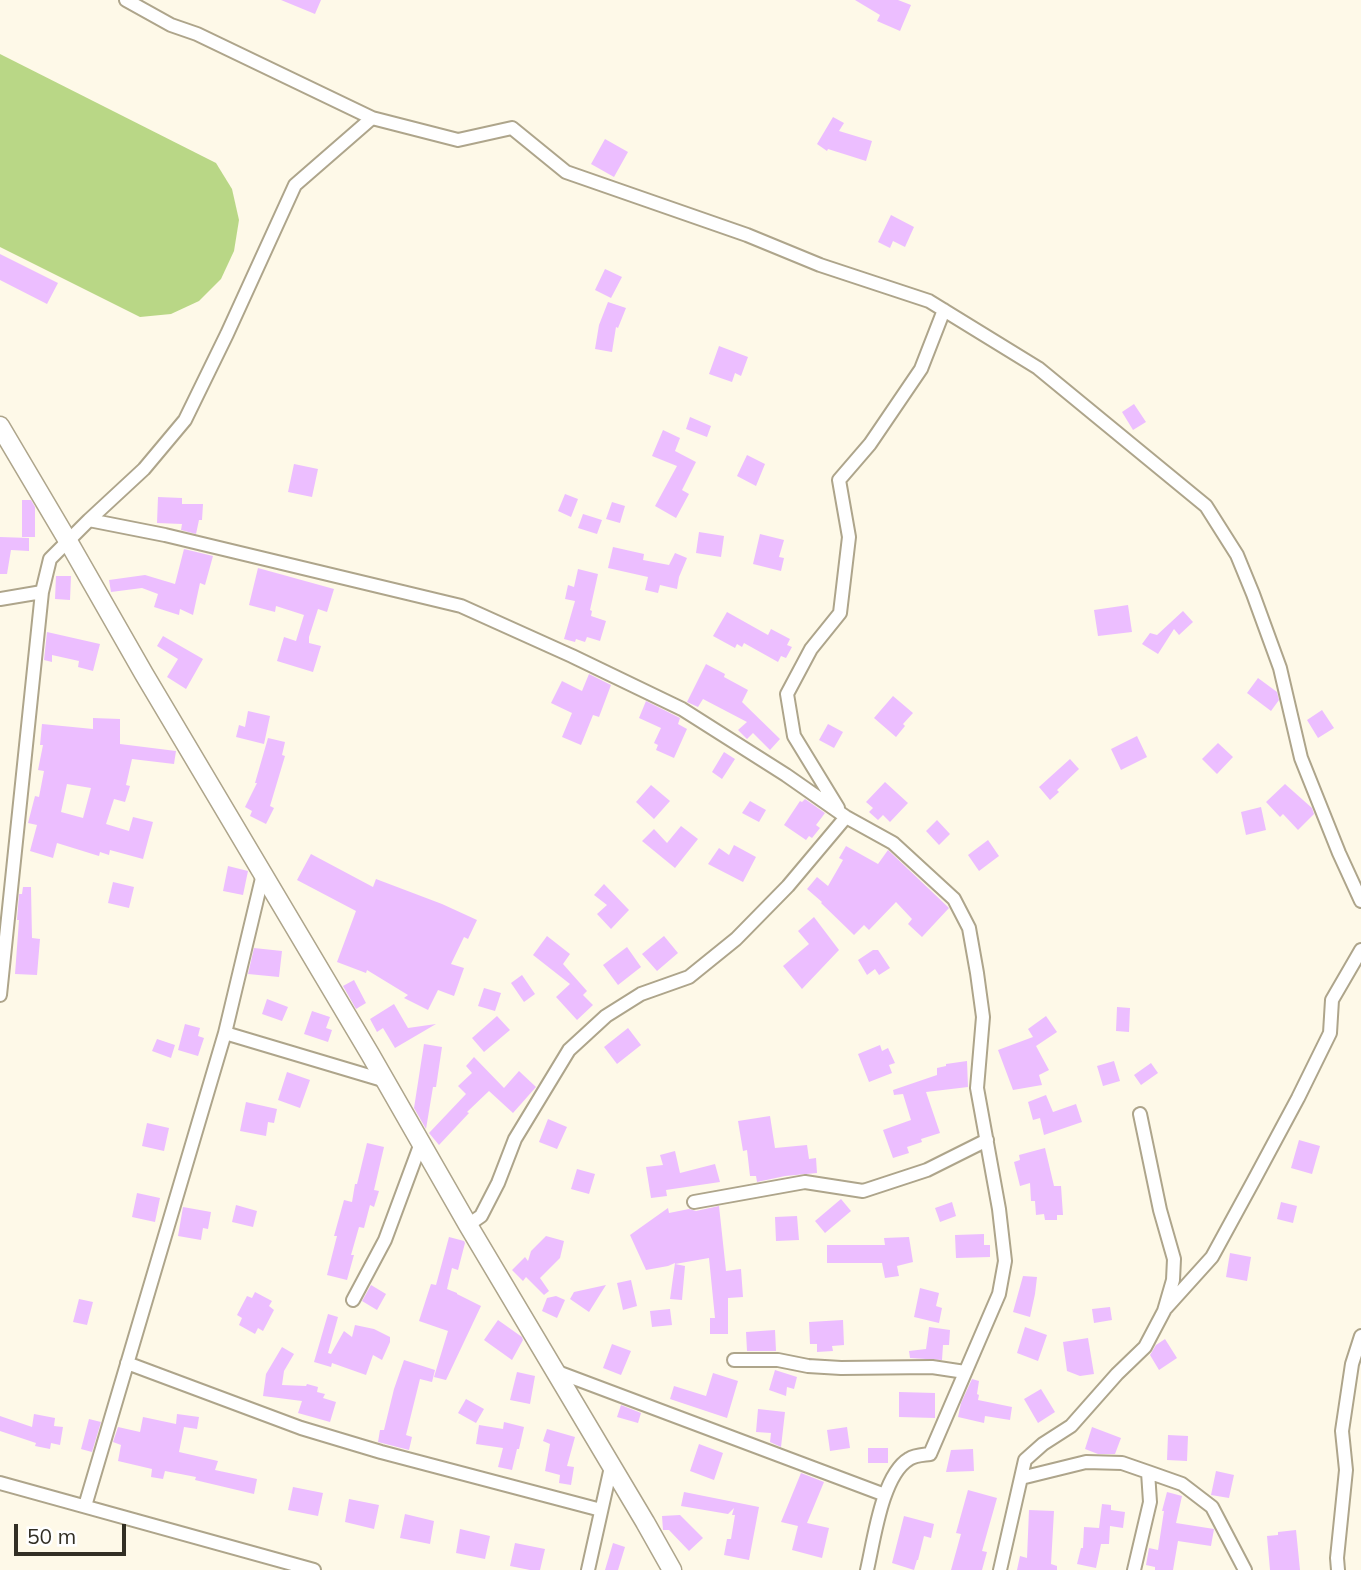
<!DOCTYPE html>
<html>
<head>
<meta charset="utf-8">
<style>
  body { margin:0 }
  #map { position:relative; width:1361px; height:1570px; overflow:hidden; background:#fef9e8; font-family:Mulish,sans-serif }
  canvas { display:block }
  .scale { position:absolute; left:14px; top:1524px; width:112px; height:32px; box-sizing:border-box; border:4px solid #322f24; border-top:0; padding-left:9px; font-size:21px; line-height:24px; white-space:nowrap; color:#322f24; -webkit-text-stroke:5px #fff; paint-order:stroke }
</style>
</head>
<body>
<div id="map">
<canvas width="1361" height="1570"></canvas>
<div class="scale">50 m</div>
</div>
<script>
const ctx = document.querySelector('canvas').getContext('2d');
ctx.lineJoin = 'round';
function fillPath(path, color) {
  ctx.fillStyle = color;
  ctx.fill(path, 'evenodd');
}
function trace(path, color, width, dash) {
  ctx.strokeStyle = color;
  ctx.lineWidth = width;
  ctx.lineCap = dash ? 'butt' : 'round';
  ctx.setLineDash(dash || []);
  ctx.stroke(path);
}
const green = new Path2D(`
  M0,54l216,109 16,26 7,31 -5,31 -13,28 -22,22 -28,13 -31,3 -140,-70z`);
const building = new Path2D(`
  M281,0h40l-6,14z
  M855,0h43l13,5 -11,26 -23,-10 3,-6z
  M833,117l11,6 -5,8 33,10 -6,20 -38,-12 -1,2 -10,-7z
  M605,139l23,13 -14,25 -23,-13z
  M891,215l23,12 -9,20 -12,-6 -3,7 -12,-6z
  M0,254l58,29 -11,21 -47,-24z
  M605,269l17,8 -11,21 -16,-8z
  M608,302l18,6 -8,20 -2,-1 -4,25 -17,-3 4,-24z
  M719,346l29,11 -7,19 -6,-3 -3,9 -23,-8z
  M1134,404l12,18 -13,8 -11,-18z
  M690,417l21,9 -4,11 -21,-8z
  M663,430l17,8 -5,13 21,11 -14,28 7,4 -13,24 -21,-12 22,-40 -25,-10z
  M747,455l18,9 -9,22 -19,-10z
  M294,464l24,5 -6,28 -24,-5z
  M565,494l13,5 -7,18 -13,-6z
  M158,497l24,1v6h21l-1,16h-3l-3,14 -15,-4 1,-6 -25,-1z
  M22,500h9l4,7v30h-13z
  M612,502l13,4 -5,17 -14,-4z
  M583,514l19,6 -5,14 -19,-6z
  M699,532l25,4 -3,21 -25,-4z
  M760,534l24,6 -5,17 5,1 -3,13 -28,-7z
  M0,537l29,1v13l-18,-1 -4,24h-7z
  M613,547l31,7 -1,6 26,5 6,-12 12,5 -8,19 -2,12 -17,-4 -2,8 -13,-3 3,-13 -40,-9z
  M184,549l29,7 -8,29 -5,-2 -7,32 -13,-6 -1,6 -25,-8 4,-13 -16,-6 -31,4 -2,-12 36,-5 30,9z
  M258,568l76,21 -7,23 -9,-3 -9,28v6l12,3 -8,26 -36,-11 7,-24 12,4 8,-26 -28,-9 -1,6 -26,-7z
  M578,569l20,5 -8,36 2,1 -1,5 15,5 -6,20 -13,-4 -2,5 -9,-3 -1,3 -11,-3 11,-38 -10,-2 3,-14 6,2z
  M56,576h15l-1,24 -15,-1z
  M1128,605l4,27 -34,4 -4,-26z
  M1183,611l10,11 -14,13 -5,-6 -16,25 -16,-10 8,-11 7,2z
  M727,612l41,23 3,-6 19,10 -3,6 5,2 -6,11 -5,-2 -3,6 -34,-19 -2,4 -5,-3 -2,4 -22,-12z
  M47,632l53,12 -7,27 -15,-4 1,-6 -27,-6v7l-8,-2z
  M163,636l40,23 -17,30 -19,-12 11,-18 -21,-13z
  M706,664l19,10 -1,3 24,13 -6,12 38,37 -10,11 -17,-17 -6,6 -9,-9 9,-8 -44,-23 -5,8 -11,-5z
  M589,674l22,11 -12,32 -6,-2 -12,30 -19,-8 10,-24 -21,-10 11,-22 20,10z
  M1258,678l19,14 2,8 -8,11 -24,-18z
  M893,696l20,17 -10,11 2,2 -9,11 -22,-19z
  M646,701l34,17 -2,6 9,5 -13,29 -18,-8 2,-5 -4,-2 7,-15 -22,-10z
  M1322,710l12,18 -16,10 -11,-18z
  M248,711l22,5 -6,28 -28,-7 3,-12 6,2z
  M93,718l27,1v25l56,7 -2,13 -42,-5 -6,26 4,1 -5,16 -11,-3 -8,25 23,7 4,-14 20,5 -10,37 -33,-9 -1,5 -9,-3 -1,4 -42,-13 -4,15 -23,-7 7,-26 -9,-2 7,-27 4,1 5,-26 -6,-1 5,-25h-3l2,-21 51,5zM67,784l24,4 -8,30 -22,-6z
  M828,724l15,8 -9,16 -15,-8z
  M1137,736l10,21 -26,13 -10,-21z
  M268,738l17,4 -3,13 3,1 -15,50 4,2 -8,16 -16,-8 2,-5 -7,-4 12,-24h-2z
  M1218,743l15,14 -16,17 -15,-15z
  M724,752l11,7 -13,20 -10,-7z
  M1070,759l9,10 -22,21 2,2 -9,8 -11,-13z
  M885,782l23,21 -18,19 -7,-7 -5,5 -9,-8 4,-4 -7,-6z
  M1285,784l27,24 2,6 -16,16 -15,-16 -3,3 -14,-15z
  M651,785l19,16 -16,18 -18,-17z
  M805,799l20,14 -9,12 4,3 -8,10 -3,-2 -3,4 -22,-15 16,-24 2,1z
  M750,801l16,9 -7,12 -17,-9z
  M1261,807l5,23 -20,5 -5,-23z
  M937,820l13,14 -11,11 -13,-14z
  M681,826l17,13 -23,29 -33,-27 12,-12 13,14z
  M988,840l11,16 -20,15 -11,-16z
  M734,845l22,12 -13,25 -35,-18 11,-16 10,7z
  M846,846l32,18 10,-14 61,58 -27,29 -14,-13 4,-5 -16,-17 -27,28 -5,-5 -10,10 -33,-32 1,-1 -15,-13 10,-12 11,9 15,-26 -4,-2z
  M311,854l62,33 3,-8 66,25 35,16 -9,19 -4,-2 -13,27 13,4 -10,28 -16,-6 -10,20 -24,-12 4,-3 -41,-25 -1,3 -29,-11 19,-51 -59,-31z
  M228,866l20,5 -5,24 -20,-4z
  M113,882l21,5 -5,21 -21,-5z
  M604,884l25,26 -18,19 -14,-15 10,-9 -13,-10z
  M23,887h8l1,51 8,1 -3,36 -22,-1 4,-54h-2l2,-26h3z
  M814,917l25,33 -37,39 -19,-23 26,-22 -11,-13z
  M547,936l23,18 -7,10 24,27 -4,4 10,10 -16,15 -21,-23 14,-13 -37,-29z
  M664,936l14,17 -21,18 -15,-17z
  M627,947l14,20 -23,18 -15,-20z
  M254,948l28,3 -3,26 -31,-3z
  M873,950h5l12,18 -11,7 -4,-6 -8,6 -9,-15z
  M522,975l13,19 -11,8 -13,-19z
  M354,980l12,23 -10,6 -13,-23z
  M484,988l17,5 -6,18 -17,-5z
  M267,999l21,8 -6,14 -20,-7z
  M394,1004l14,24 28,-4 -41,24 -12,-20 -6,4 -7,-13z
  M1117,1007l13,1 -1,24 -13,-1z
  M312,1011l18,6 -4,11 6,2 -4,12 -24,-8z
  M497,1016l13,14 -26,22 -12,-14z
  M1046,1016l11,16 -21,14 13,24 -10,5 3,10 -29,5 -15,-40 35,-13 -5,-8z
  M185,1024l15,4 -2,8 6,2 -6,18 -20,-6z
  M628,1028l13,17 -24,19 -13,-17z
  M157,1039l18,6 -4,13 -19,-7z
  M424,1044l18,3 -6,40h-3l-7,42 -12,-21z
  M880,1045l2,6 6,-3 7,15 -6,2 3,8 -23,9 -11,-28z
  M474,1057l30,31 15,-17 17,16 -23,26 -24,-22 -22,21 2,1 -30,32 -10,-12 37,-39 -8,-8 14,-13 -6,-7z
  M967,1061l1,26 -42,5 14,41 -19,6 1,3 -15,5 2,6 -16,5 -10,-28 28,-10 -8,-26 -9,1 -1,-5 44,-15v-7l9,-2v-2z
  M1114,1061l6,20 -17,5 -6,-20z
  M1151,1063l7,10 -17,12 -7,-10z
  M287,1072l23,8 -10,28 -22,-8z
  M1046,1095l7,17 23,-8 6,18 -38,13 -4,-17 -7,2 -5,-18z
  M246,1102l31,7 -3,14 -6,-1 -2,14 -26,-5z
  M770,1116l5,32 32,-3 2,14 7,-1 1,15 -32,3 -28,6 -1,-6h-6l-3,-26 -4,1 -5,-30z
  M548,1119l19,8 -10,22 -18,-7z
  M147,1123l22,5 -5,23 -22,-5z
  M1299,1140l21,6 -8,28 -21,-6z
  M367,1143l17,4 -10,43 5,1 -5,16 -4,-2 -6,23 -5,-1 -8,28h3l-7,25 -20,-5 10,-39h-3l10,-36 8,2 3,-18h2z
  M1045,1148l9,38h7l2,29h-6v5h-12l-1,-6 -8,1 -1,-14h-4l-1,-18 -10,3 -6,-24 6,-2 -1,-5z
  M675,1151l5,22 35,-9 5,18 -54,8 1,6 -16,2 -5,-31 17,-2 -3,-10z
  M577,1169l18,5 -6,20 -18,-5z
  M137,1193l23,5 -5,24 -23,-5z
  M841,1199l10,12 -26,22 -10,-12z
  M952,1202l4,14 -16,6 -5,-14z
  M1281,1202l16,4 -4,17 -16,-4z
  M236,1205l21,6 -4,16 -21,-5z
  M719,1206l7,65 15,-2 2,28 -15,1v36h-18v-16h5l-6,-60 -34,6 10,2 -3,34 -12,-1 5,-36 -7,3 -22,4 -16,-35 38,-27 1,5 20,-4 7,2z
  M183,1207l28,5 -3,17 -5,-1 -2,12 -23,-4z
  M797,1216l2,24 -23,1 -1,-24z
  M984,1234v11h6v12l-34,1 -1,-23z
  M546,1236l18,5 -4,17 -20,20 9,13 -5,4 -18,-18 -3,4 -11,-11 13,-13 3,4 3,-10z
  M449,1237l15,4 1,2 -7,27 -6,-2 -5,21 10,4v1l24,12 -35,74 -12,-3 14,-46 -29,-10 12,-37 5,1z
  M909,1237l4,25 -16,4 2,10 -14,2 -3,-15h-55v-18h58l-1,-7z
  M1230,1253l21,4 -4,24 -21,-4z
  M1023,1276l14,1 -2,17 -5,23 -17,-5z
  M631,1280l6,26 -14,4 -6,-27z
  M371,1285l15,9 -9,16 -15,-9z
  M606,1285l-17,27 -19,-13 4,-7z
  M920,1288l19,5 -3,13 6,2 -3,15 -25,-6z
  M255,1292l17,9 -3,5 5,4 -11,21 -5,-3 -3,6 -16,-9 3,-7 -5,-3 10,-19 5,2z
  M556,1296l9,4 -8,18 -15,-7 5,-13z
  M79,1299l14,3 -6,23 -14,-3z
  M1110,1307l2,13 -18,3 -2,-14z
  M670,1309l2,16 -20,2 -2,-16z
  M328,1314l10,3 -10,36 3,1 13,-23 8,6 3,-12 19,4 16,8v5l-8,18 -9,-5 -7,20 -34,-12 -1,4 -17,-5z
  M498,1320l24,17 1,3 -11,20 -28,-20z
  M843,1320l1,25 -12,1 1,5 -16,1v-8h-7l-1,-22z
  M929,1327l21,3 -1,15h-6l-1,15 -32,-2 -1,-7 17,-2z
  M1025,1327l22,8 -9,26 -21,-8z
  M775,1330l1,21h-29l-1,-19z
  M1088,1338l6,36 -14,2 -13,-5 -4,-29z
  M1165,1339l12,19 -18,12 -9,-15 6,-10z
  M612,1344l19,7 -10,24 -18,-7z
  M282,1347l12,7 -10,17 -2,14 24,1 1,-2 11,3 -1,5 8,2 -2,4 13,4 -6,20 -32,-9 4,-12 -39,-5 3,-22z
  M404,1360l31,10 -3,12 -12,-3 -14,56 6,2 -3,13 -31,-8 2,-12h4l10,-41z
  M775,1370l22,7 -3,12 -7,-2 -1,9 -17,-6z
  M517,1372l18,4 -5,28 -20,-4z
  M713,1373l25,8 -11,37 -57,-19 4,-13 32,10z
  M972,1379l7,2 -2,13 2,1 -1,5 34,7 -2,13 -25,-4 -1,7 -26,-6 3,-14z
  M1041,1389l14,23 -17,11 -14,-24z
  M899,1392l36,1v25l-36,-1z
  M466,1399l18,10 -8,14 -18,-10z
  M621,1405l20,8 -3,10 -21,-6z
  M758,1409l27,3 -4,35 -11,-5 1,-9 -15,-1z
  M34,1414l21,4 -1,8 9,1 -3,18 -9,-2 -1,6 -15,-3 1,-3 -36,-12v-15l32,11z
  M177,1414l22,3 -2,12 -13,-2 -5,25 39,9 -3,9 42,9 -3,15 -59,-14 1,-3 -31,-6 -2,8 -12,-2 1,-8 -34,-8 3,-16 -8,-3 5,-15 22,5 3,-15 33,7z
  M89,1419l12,3 -9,30 -11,-3z
  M504,1422l20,5 -5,22h-2l-5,21 -14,-3 5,-19 -27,-4 3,-19 24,4z
  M847,1427l3,21 -20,3 -3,-21z
  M1092,1427l29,11 -6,16h-17l-13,-5z
  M547,1429l28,8 -8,29 7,1 -3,18 -12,-2 1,-8 -15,-4 5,-27 -7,-3z
  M1168,1435l20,1 -1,25 -20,-1z
  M699,1444l24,9 -9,27 -24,-9z
  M868,1448h20v15h-20z
  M973,1449l1,22 -28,1 5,-22z
  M1216,1471l18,4 -5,23 -18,-3z
  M801,1473l23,9 -17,41 22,5 -7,30 -30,-8 6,-24 -17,-4z
  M293,1487l30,6 -5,23 -30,-6z
  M968,1490l29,8 -15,53 5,1 -5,18h-31l10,-36 -5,-1z
  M684,1492l75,15 -10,53 -25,-5 3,-16h4l4,-24h-3l2,-7 -6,6 -47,-8z
  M1167,1492l15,4 -6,27 38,6 -3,17 -33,-5 -5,29h-18v-3l-9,-2 3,-17 9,2 6,-39h-2z
  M349,1499l30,6 -5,24 -29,-7z
  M1102,1504l9,1v5l14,2 -2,16 -13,-2 -1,18h-8l-5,24 -19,-4 4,-16h2l1,-21 15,1z
  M1029,1510l25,1 -3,53 6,2v4h-40l3,-14 7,2z
  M405,1514l29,7 -4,23 -30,-6z
  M680,1515l23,23 -14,13 -20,-21h-6l-1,-14z
  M904,1516l30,8 -3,14 -7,-2 -6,24h-1l-3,10 -22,-7z
  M460,1529l30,7 -5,23 -29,-6z
  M1296,1530l4,40h-30l-3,-34 11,-1v-3z
  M515,1543l30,6 -5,21h-10l-20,-4z
  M613,1543l12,4 -7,23h-13z`);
const minor = new Path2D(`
  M126,0l45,25 26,9 175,84 86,22 54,-12 54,44 181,63 73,30 109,36 109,67 168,138 31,49 16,39 27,74 21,90 38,95 22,48
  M89,520l76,15 296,71 111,50 110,53 104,66 60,42 47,26 61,56 15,29 8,45 6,44 -6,71 22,121 6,52 -6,33 -69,160c-7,1 -15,1 -21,5 -27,16 -35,81 -42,111
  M0,599l42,-7
  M838,808l-44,-72 -7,-42 24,-45 29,-36 9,-76 -10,-57 31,-36 51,-75 23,-59
  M0,995l42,-403 8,-33 39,-39 55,-51 41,-49 42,-86 68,-149 77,-67
  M225,1033l38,-159
  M694,1202l111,-20 58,9 64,-21 60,-30
  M468,1225l13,-9 17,-33 17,-44 54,-89 37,-34 35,-22 48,-17 47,-38 52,-53 58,-69
  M353,1300l32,-60 36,-97
  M1166,1308l46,-51 42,-77 44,-82 32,-65 2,-33 29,-50
  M734,1360h44l30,6 33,2 91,-1 33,5
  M127,1363l174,65 80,24 220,58
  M555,1371l330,124
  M1148,1472l34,12 30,23 33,63
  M1021,1478l65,-16 36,1 26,9 2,30 -16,68
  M0,1483l314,87
  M85,1506l140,-473 161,48
  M588,1570l23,-103
  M1000,1570l25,-110 18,-16 28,-18 46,-52 28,-27 19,-36 9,-31 1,-21 -14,-49 -20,-96
  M1338,1570l-1,-12 9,-88 -4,-39 10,-67 9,-28`);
const secondary = new Path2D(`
  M0,426l68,115 76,133 226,380 98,171 177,297 27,48`);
fillPath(green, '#b9d786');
fillPath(building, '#ecbeff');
trace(minor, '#aea58b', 16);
trace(secondary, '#aea58b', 21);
trace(minor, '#fff', 12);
trace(secondary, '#fff', 18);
</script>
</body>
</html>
